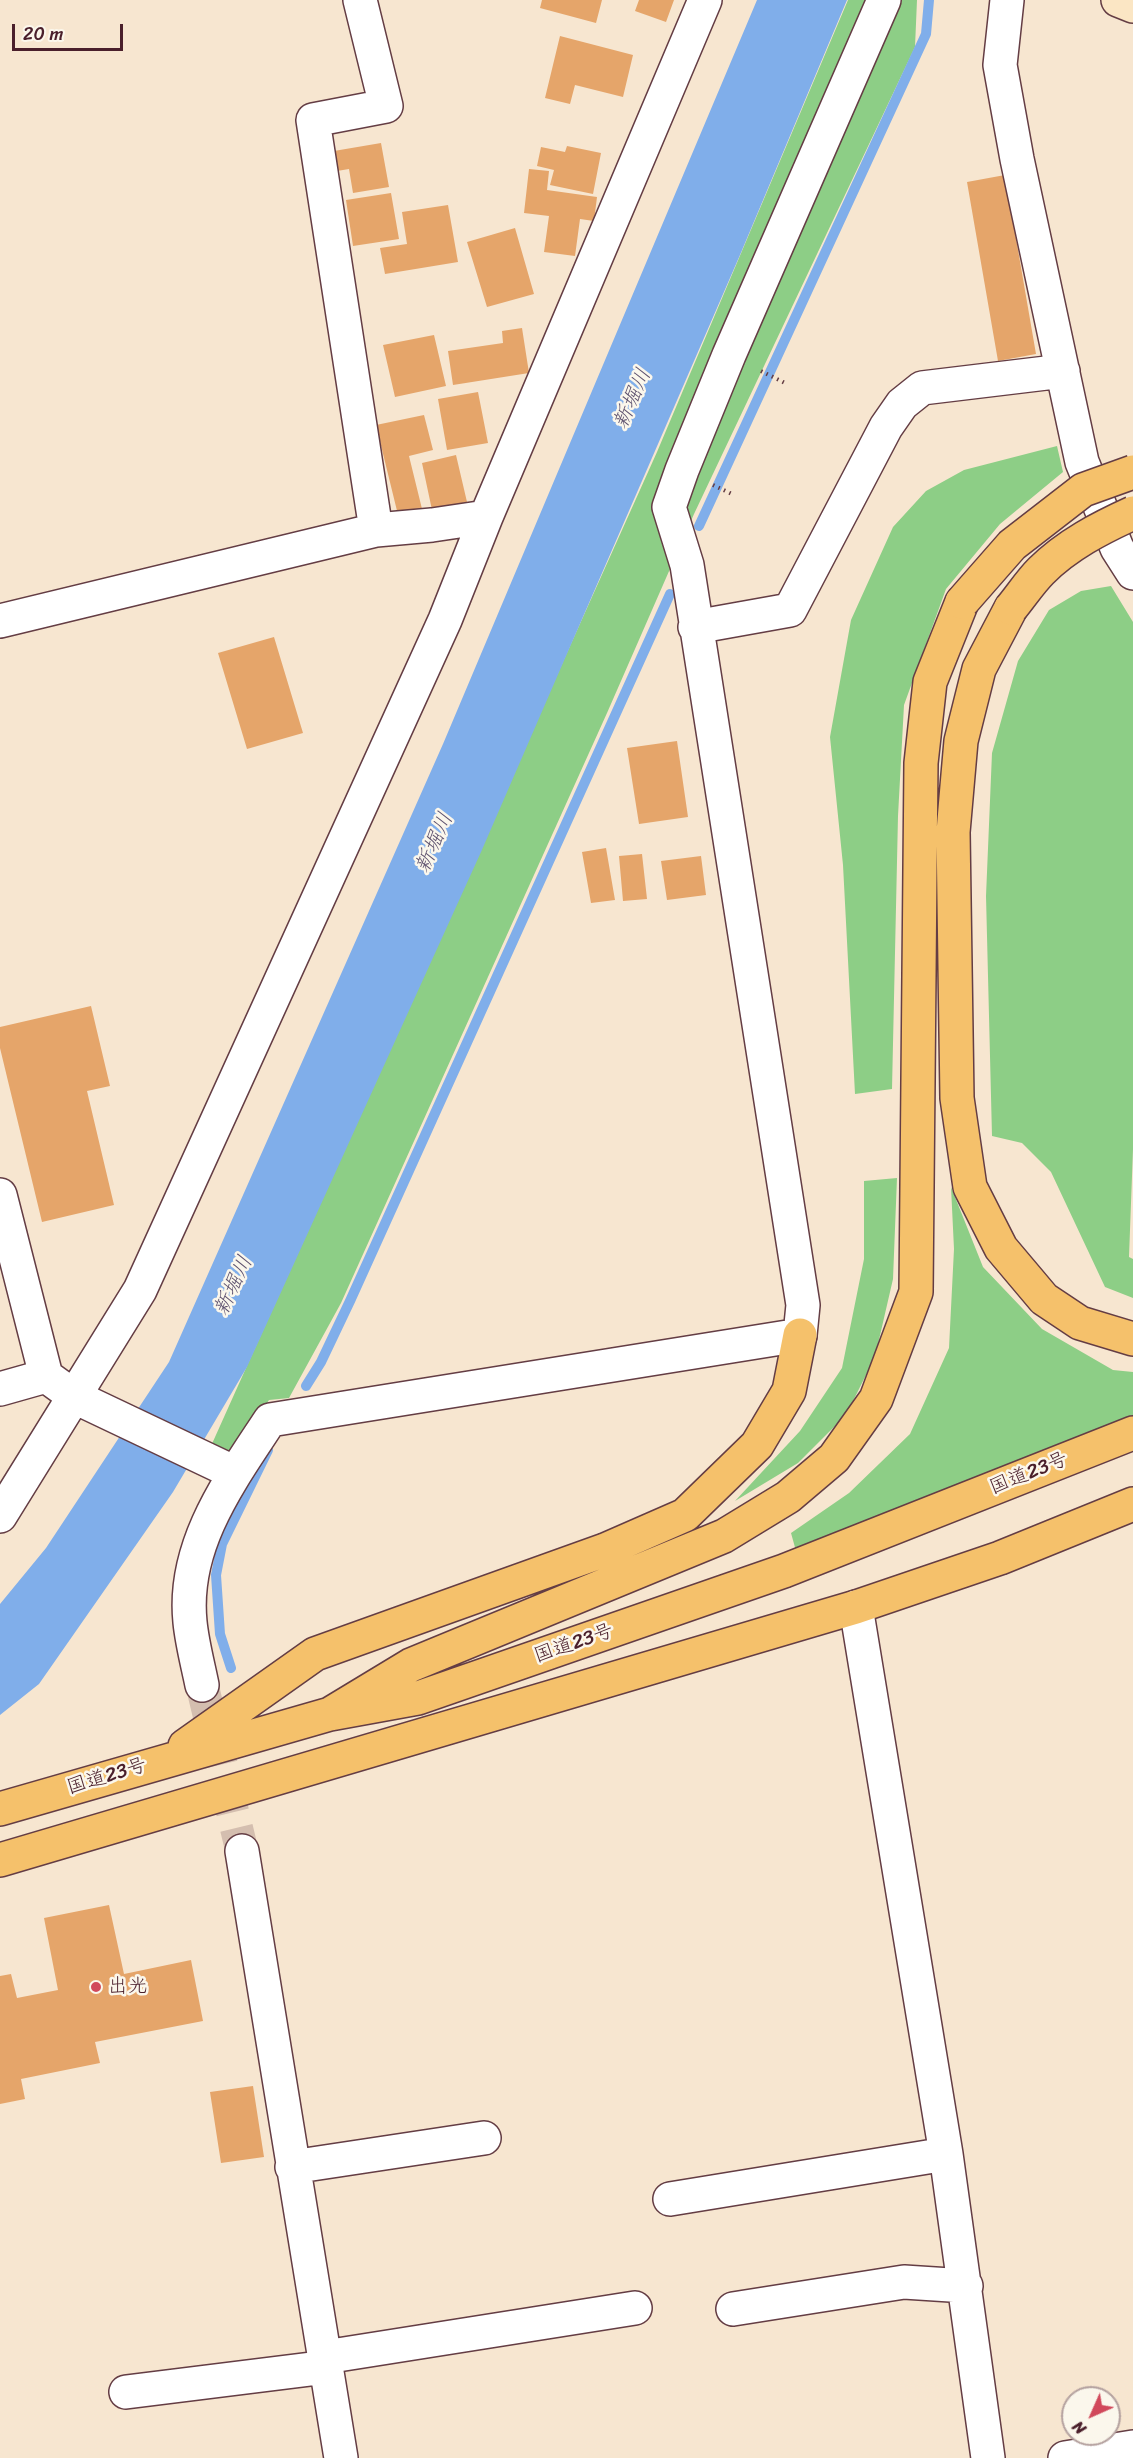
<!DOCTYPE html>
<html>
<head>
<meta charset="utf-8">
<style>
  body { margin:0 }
  #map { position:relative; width:1133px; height:2458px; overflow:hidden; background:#f7e6d0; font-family:Sriracha,sans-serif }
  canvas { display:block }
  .north { position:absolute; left:1061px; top:2386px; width:60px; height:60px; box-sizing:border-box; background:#fbf7ec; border:2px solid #b4a19f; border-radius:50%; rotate:225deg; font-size:16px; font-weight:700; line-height:24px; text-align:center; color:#4a1f2b }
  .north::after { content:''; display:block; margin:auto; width:21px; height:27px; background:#d1495b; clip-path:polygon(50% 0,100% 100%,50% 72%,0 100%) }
  .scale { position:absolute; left:12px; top:24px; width:111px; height:27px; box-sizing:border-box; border:3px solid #4a1f2b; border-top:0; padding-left:8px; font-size:18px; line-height:21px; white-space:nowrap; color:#4a1f2b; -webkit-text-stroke:4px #fbf7ec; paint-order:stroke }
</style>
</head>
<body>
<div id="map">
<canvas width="1133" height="2458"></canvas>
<div class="north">N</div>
<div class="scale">20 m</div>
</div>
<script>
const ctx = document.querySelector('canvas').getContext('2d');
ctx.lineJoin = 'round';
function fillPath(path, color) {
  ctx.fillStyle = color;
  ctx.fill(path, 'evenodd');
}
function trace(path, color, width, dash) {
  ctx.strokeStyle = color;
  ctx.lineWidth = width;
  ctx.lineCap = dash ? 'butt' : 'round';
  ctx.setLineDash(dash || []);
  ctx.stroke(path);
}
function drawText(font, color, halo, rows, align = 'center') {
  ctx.font = font + ' Sriracha,"Klee One",sans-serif';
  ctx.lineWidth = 5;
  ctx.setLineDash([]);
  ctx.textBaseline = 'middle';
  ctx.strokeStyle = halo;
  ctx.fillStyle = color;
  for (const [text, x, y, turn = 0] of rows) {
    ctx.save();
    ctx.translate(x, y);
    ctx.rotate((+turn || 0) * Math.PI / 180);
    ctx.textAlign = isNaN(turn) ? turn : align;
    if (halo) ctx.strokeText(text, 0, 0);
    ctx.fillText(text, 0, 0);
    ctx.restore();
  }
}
const green = new Path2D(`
  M848,0h69l-2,47 -221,467 -87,199 -266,590 -52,95 -20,2 -36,55 -22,-9 446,-994z
  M1057,446l6,26 -63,52 -54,65 -42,116 -6,111 -6,273 -37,5 -12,-229 -13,-128 21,-117 42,-93 33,-36 38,-21z
  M1111,586l22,36v527l-4,108 4,2v39l-28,-11 -54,-115 -29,-29 -30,-7 -6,-240 6,-143 26,-92 31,-51 32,-19z
  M897,1178l-4,101 -18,78 -29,58 -48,48 -63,38 65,-70 42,-63 22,-109v-78z
  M951,1187l32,80 59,62 71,41 20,2v51l-337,128 -5,-18 58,-40 61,-59 39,-86 5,-99z`);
const water = new Path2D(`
  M757,0h90l-107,255 -259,597 -234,515 -74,125 -134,192 -39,31v-111l46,-56 123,-186 274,-618z`);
const stream = new Path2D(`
  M699,526l227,-492 3,-34
  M306,1386l15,-24 29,-61 320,-707
  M231,1668l-11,-34 -4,-59 6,-31 46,-94`);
const building = new Path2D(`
  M542,0h60l-6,23 -56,-15z
  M639,0h35l-8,22 -31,-11z
  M560,36l73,19 -10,42 -48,-12 -5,19 -25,-6z
  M381,143l8,44 -36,6 -4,-24 -18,3 -3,-20z
  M567,146l34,7 -8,41 -43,-9 4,-15 -17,-4 4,-19 24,5z
  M529,169l20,2 -2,19 50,7 -3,24 -14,-2 -5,37 -31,-4 5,-36 -25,-3z
  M1005,175l31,179 -38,7 -31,-179z
  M391,193l8,46 -46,7 -7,-46z
  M448,205l10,57 -73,12 -5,-26 27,-4 -5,-32z
  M515,228l19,66 -47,13 -20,-65z
  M522,328l7,45 -76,12 -5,-34 55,-8 -1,-12z
  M434,335l12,51 -51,11 -12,-52z
  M478,392l10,51 -41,7 -9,-51z
  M424,415l9,35 -24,6 14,57 -24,6 -23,-94z
  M456,455l11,47 -35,8 -10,-47z
  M274,637l29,96 -56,16 -29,-96z
  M677,741l11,76 -49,7 -12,-76z
  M606,848l9,52 -24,3 -9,-51z
  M642,854l5,45 -24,2 -4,-45z
  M701,856l5,39 -39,5 -6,-39z
  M91,1006l19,80 -23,5 27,114 -72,17 -42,-174v-21z
  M109,1905l15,69 67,-14 12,61 -108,21 5,21 -79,16 4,20 -25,5v-128l11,-2 6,24 41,-8 -14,-72z
  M253,2086l11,71 -43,6 -11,-71z`);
const streetTunnel = new Path2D(`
  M202,1685l40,166`);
const path = new Path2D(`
  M761,371l26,13
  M713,485l21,10`);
const street = new Path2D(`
  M360,0l26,106 -73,14 63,410
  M1007,0l-7,65 17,94 65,303 35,86 16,25
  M0,621l376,-91 56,-5 54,-8
  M695,627l95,-17 96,-183 16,-23 20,-16 141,-17
  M0,1195l46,181
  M0,1389l46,-13 29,21 160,76
  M0,1516l140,-226 305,-670 41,-103 219,-517
  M856,1607l90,547 42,304
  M202,1685c-4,-20 -10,-42 -12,-63 -8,-77 40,-141 80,-202l530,-85 3,-30 -116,-740 -18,-58 13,-37 47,-115 155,-355
  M242,1851l99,607
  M292,2167l192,-29
  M670,2199l276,-45
  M733,2309l171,-27 62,4
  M325,2357l310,-49
  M126,2392l201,-25
  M1065,2458l68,-11`);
const secondary = new Path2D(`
  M1118,0l15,6`);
const highway = new Path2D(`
  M1011,608l-32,61 -18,72 -8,91 4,266 13,89 31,61 43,51 36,24 53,16
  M330,1714l81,-49 313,-129 64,-39 46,-39 42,-59 40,-107 5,-529 9,-81 32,-80
  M185,1746l130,-92 290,-104 80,-35 72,-70 32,-54 11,-56
  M0,1809l330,-95 88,-16 366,-127 349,-138
  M0,1860l856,-253 144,-49 133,-54`);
const highwayBridge = new Path2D(`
  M962,602l50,-57 71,-55 50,-18
  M1011,608c10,-12 19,-26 30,-37 26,-26 59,-43 92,-58`);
const markers = [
  [96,1987,6,"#d1495b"]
];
const streetNames = [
  ["国道23号",1029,1474,-22],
  ["国道23号",574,1644,-19],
  ["国道23号",107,1777,-17]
];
const poiNames = [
  ["出光",108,1987]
];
const waterNames = [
  ["新堀川",633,399,-66],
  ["新堀川",435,843,-66],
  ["新堀川",234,1286,-65]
];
fillPath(green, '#8dce86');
fillPath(water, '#80aeea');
trace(stream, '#80aeea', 10);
fillPath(building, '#e5a56a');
trace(streetTunnel, '#d4beaf', 33, [33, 16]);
trace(street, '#643d44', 36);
trace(secondary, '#643d44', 36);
trace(highway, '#643d44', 36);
trace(path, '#643d44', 4, [1.5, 4.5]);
trace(street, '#fff', 33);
trace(secondary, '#fbe6c4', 33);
trace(highway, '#f5c16b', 33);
trace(highwayBridge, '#643d44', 36, []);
trace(highwayBridge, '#f5c16b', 33);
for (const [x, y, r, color] of markers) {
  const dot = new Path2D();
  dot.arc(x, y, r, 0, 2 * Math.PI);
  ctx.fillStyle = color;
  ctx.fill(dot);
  trace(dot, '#fbf7ec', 2);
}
drawText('20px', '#4a1f2b', '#fbf7ec', streetNames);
drawText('20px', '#4a1f2b', '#fbf7ec', poiNames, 'left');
drawText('italic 21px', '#5d516e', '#fbf7ec', waterNames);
</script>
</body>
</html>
